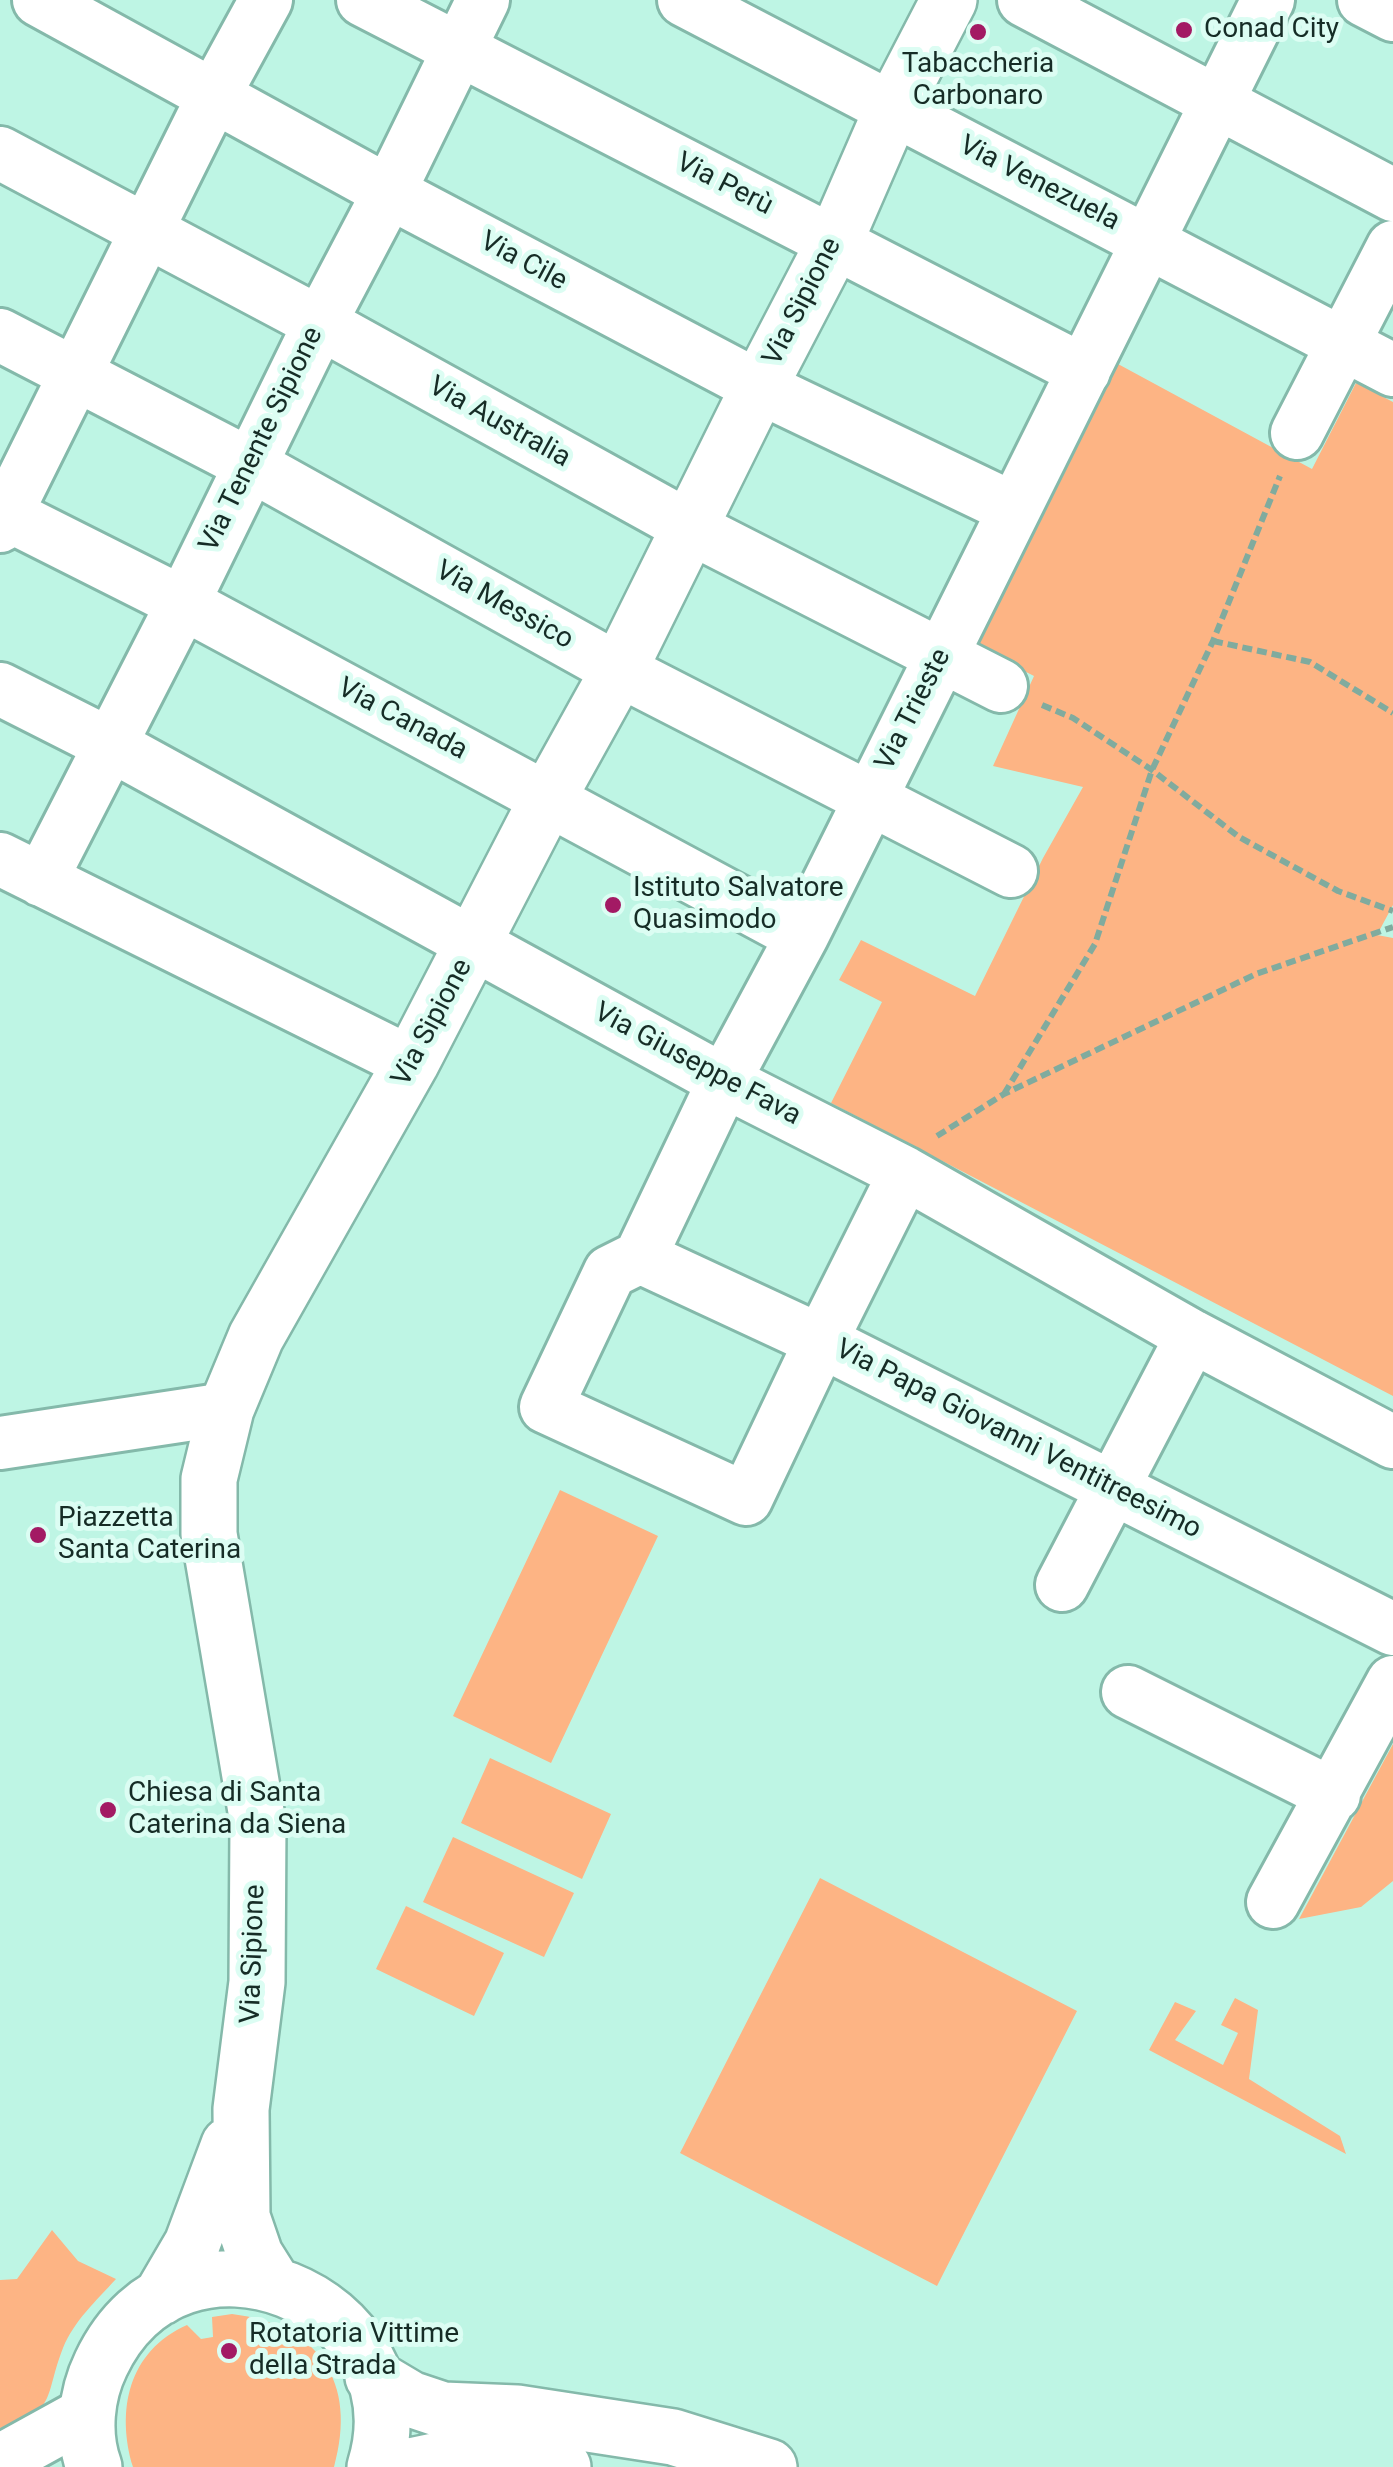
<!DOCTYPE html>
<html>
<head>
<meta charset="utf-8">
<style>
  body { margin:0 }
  canvas { display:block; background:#bef5e4 }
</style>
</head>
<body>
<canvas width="1393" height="2467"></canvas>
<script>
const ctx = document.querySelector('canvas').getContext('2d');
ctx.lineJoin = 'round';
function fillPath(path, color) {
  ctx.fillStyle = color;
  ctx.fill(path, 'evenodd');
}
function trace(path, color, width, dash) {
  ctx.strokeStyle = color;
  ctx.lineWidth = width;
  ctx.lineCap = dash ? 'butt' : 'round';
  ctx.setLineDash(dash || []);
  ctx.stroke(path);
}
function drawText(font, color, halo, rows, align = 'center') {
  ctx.font = font + ' Roboto,sans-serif';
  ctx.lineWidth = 10;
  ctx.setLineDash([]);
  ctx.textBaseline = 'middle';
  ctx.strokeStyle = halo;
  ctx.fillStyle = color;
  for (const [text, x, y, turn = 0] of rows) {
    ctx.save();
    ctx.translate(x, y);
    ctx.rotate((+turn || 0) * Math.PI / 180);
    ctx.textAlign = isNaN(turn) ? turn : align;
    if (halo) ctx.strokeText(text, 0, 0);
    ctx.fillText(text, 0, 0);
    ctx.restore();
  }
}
const green = new Path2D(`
  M1118,364l194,105 44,-86 37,19v503l-16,30 16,3v458l-562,-293 51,-101 -43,-22 22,-40 114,56 68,-138 40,-71 -90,-21 41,-90 -61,-31z
  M560,1490l98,46 -107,227 -98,-47z
  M1393,1744v137l-32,26 -62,12z
  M490,1758l121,56 -29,65 -121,-56z
  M453,1837l121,56 -30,64 -121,-55z
  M820,1878l257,133 -140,275 -257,-133z
  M406,1906l98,47 -30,63 -98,-47z
  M1235,1998l23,12 -9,69 91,57 6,18 -197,-104 26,-48 21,9 -21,29 48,25 15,-32 -17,-8z
  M52,2230l26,31 38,18c-20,22 -42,42 -53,69 -19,48 -5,64 -63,80v-148l17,-1z
  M232,2314c87,11 126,68 102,153h-201c-17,-56 -5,-116 54,-142l14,14 12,-2 -1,-20z`);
const path = new Path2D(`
  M1213,641l97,21 83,51
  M1042,705l31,13 79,52 87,67 99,54 55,20
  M1004,1094l91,-150 57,-174 61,-129 67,-165
  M937,1136l67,-42 252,-120 137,-47`);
const minor = new Path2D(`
  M39,0l350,192 370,195 255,122
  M363,0l721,371
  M684,0l709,370
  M1024,0l369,195
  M1364,0l29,15
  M0,153l320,170 371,205 310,158
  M0,335l249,129 370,206 392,201
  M1297,433l96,-186
  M0,511l183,92 619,333
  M0,526l213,-429 53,-97
  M0,689l109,55 615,337 181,92 287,163 201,106
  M0,859l411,204
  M41,880l142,-277 137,-280 69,-131 94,-192
  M905,1173l-84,168 -75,158 -200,-92 64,-135 30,-15 84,-176 78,-145 466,-936
  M640,1257l181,84 572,288
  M0,1443l226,-34
  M1062,1585l130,-249
  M1128,1692l206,103
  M1273,1902l120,-220
  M0,2461l87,-48`);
const tertiary = new Path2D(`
  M272,2282l-17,-27 -13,-38 -1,-108 16,-127 1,-159 -49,-289v-55l17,-70 30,-72 155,-274 137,-265 71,-128 140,-283 76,-146 57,-131 57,-110
  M161,2297l31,-53 37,-99
  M373,2377l37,22 33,11 74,3 156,24 96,30
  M94,2467c-12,-33 -8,-72 7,-103 79,-167 326,-65 274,103
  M406,2467l43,-9 114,9`);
const markers = [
  [1184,30,10,"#a31a64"],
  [978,32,10,"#a31a64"],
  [613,905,10,"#a31a64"],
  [38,1535,10,"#a31a64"],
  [108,1810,10,"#a31a64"],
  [229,2351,10,"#a31a64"]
];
const poiNames = [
  ["Conad City",1204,30],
  ["Tabaccheria",978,65,"center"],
  ["Carbonaro",978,97,"center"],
  ["Istituto Salvatore",633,889],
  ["Quasimodo",633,921],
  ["Piazzetta",58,1519],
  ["Santa Caterina",58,1551],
  ["Chiesa di Santa",128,1794],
  ["Caterina da Siena",128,1826],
  ["Rotatoria Vittime",249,2335],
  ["della Strada",249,2367]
];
const streetNames = [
  ["Via Venezuela",1039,184,27],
  ["Via Perù",724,185,27],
  ["Via Cile",523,262,28],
  ["Via Sipione",803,302,-63],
  ["Via Australia",499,423,29],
  ["Via Tenente Sipione",262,440,-64],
  ["Via Messico",504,606,29],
  ["Via Trieste",914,710,-63],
  ["Via Canada",402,720,28],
  ["Via Sipione",433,1023,-62],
  ["Via Giuseppe Fava",697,1065,28],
  ["Via Papa Giovanni Ventitreesimo",1018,1440,27],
  ["Via Sipione",254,1954,-88]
];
fillPath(green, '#fdb484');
trace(minor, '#84b9aa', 58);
trace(tertiary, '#84b9aa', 60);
trace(path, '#80ab9e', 6, [10, 5]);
trace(minor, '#fff', 52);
trace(tertiary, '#fff', 55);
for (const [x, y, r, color] of markers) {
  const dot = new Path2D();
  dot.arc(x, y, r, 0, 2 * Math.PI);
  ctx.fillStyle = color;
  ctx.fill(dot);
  trace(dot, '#dcfdf3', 4);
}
drawText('28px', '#162c26', '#dcfdf3', poiNames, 'left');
drawText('28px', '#162c26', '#dcfdf3', streetNames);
</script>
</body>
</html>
